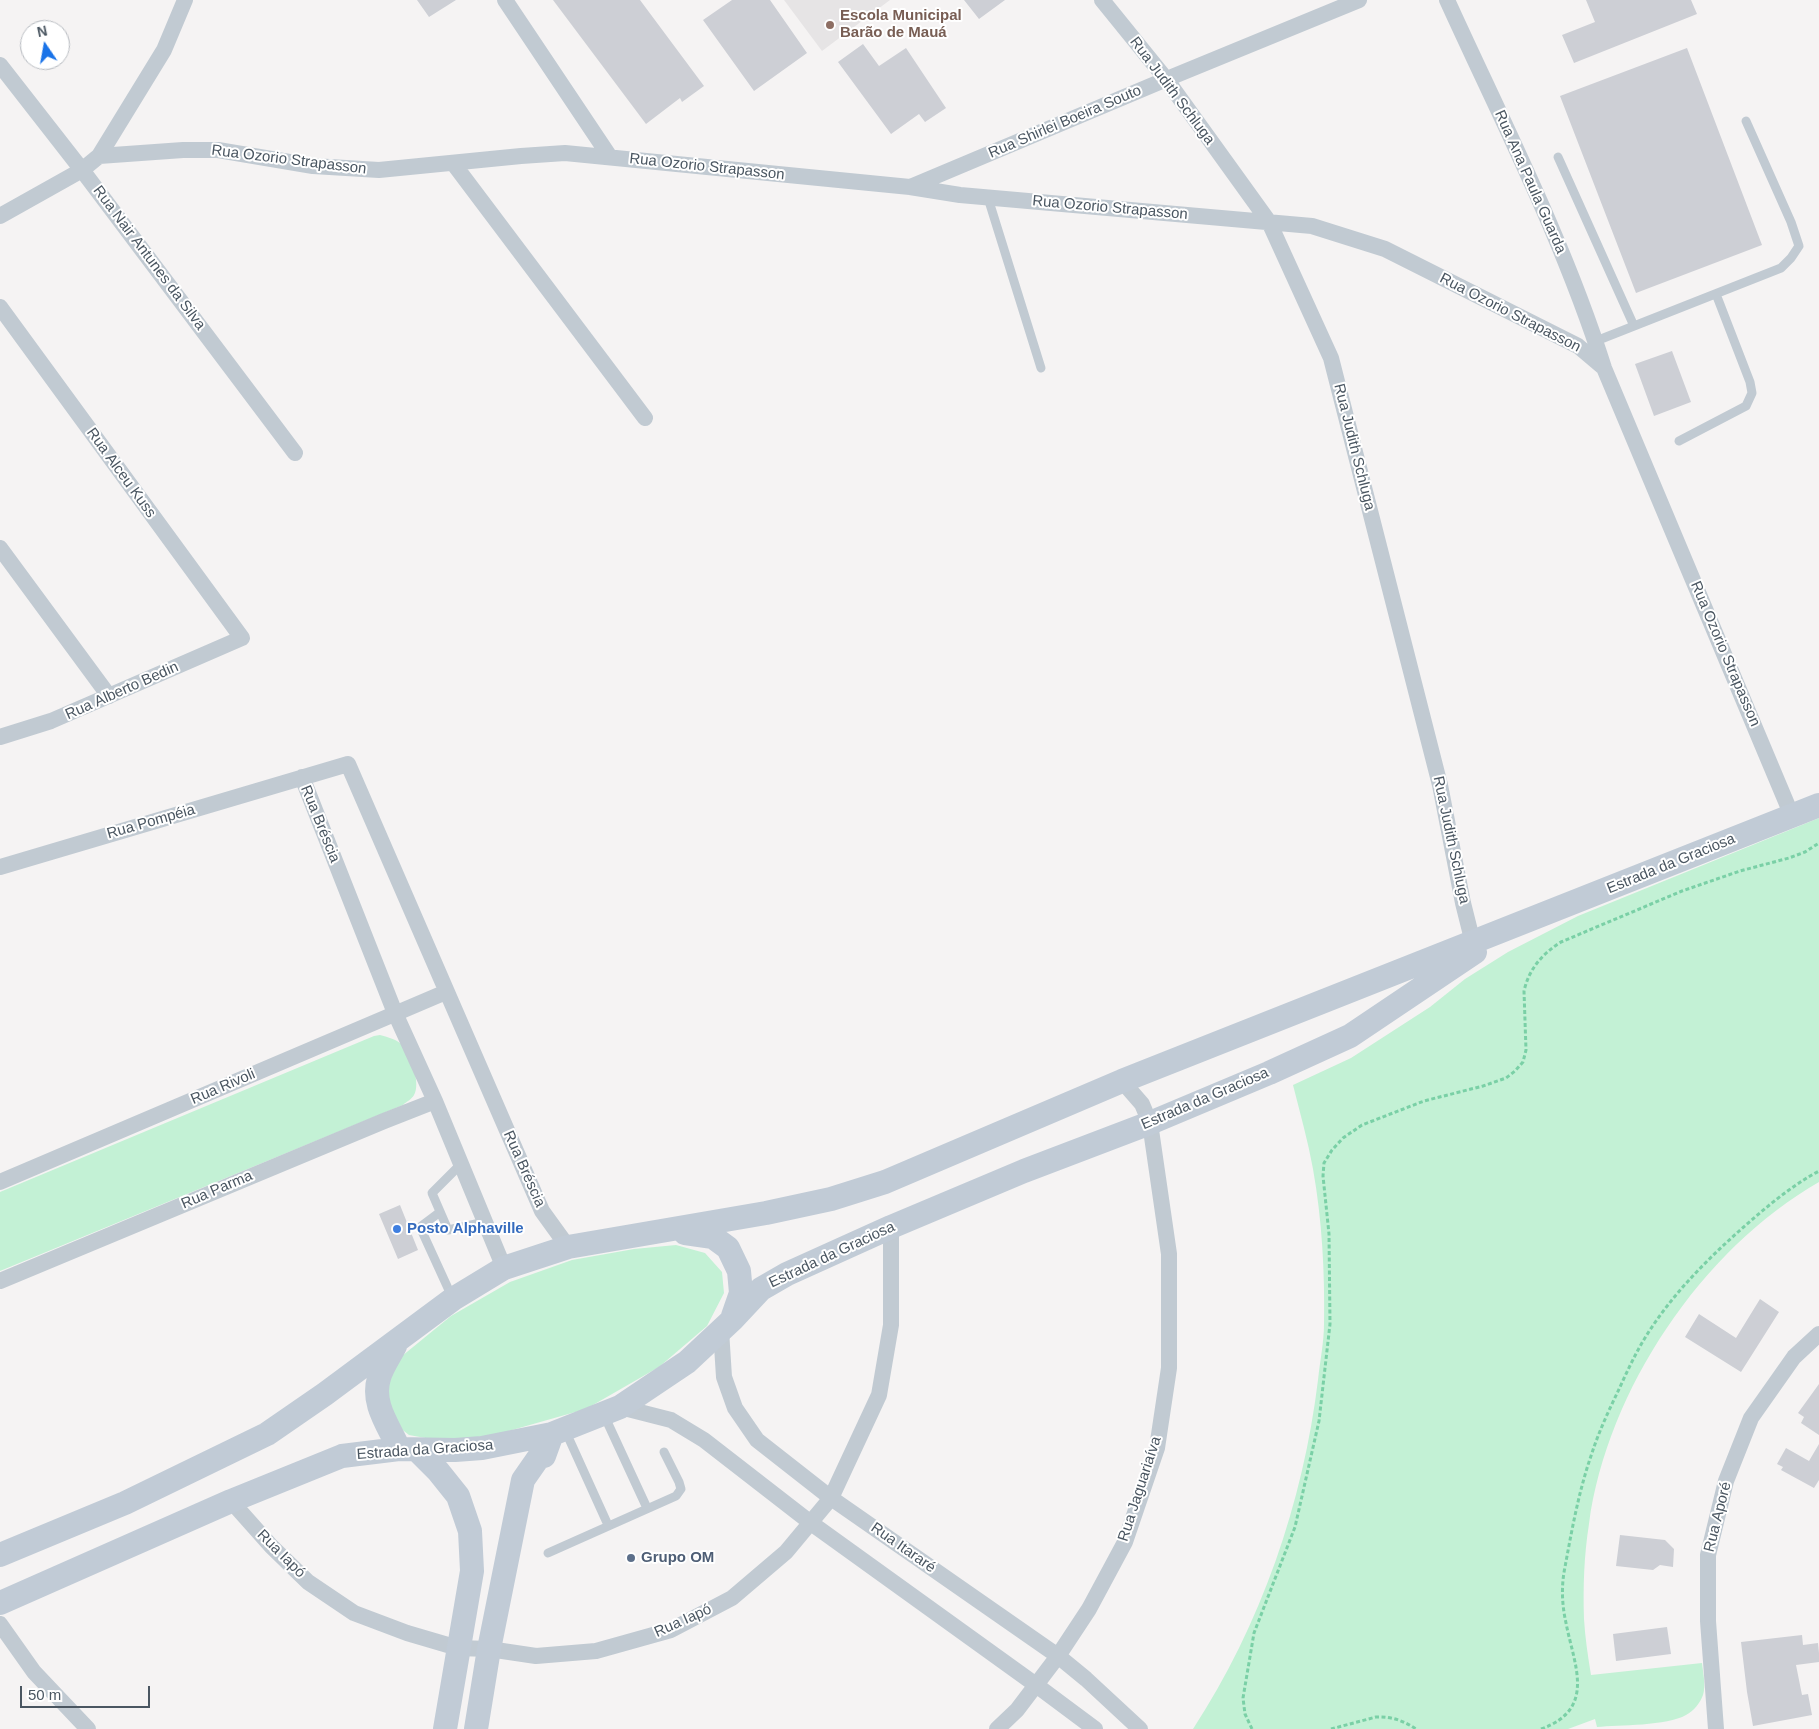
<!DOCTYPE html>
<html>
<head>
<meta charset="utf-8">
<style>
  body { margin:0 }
  #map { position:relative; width:1819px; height:1729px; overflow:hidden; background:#f5f3f3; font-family:Helvetica,sans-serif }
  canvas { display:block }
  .north { position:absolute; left:20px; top:20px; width:50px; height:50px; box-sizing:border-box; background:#fff; border:1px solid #b7bbc0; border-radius:50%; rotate:348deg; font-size:14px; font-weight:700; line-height:20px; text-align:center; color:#4a5661 }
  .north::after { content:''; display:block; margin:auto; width:18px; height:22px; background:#1a73e8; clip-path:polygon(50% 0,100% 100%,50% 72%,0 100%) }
  .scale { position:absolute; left:20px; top:1686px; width:130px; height:22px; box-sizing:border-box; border:2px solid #4a5661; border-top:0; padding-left:6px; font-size:15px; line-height:18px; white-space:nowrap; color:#4a5661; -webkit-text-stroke:4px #fff; paint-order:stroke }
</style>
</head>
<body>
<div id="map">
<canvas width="1819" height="1729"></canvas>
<div class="north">N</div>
<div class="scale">50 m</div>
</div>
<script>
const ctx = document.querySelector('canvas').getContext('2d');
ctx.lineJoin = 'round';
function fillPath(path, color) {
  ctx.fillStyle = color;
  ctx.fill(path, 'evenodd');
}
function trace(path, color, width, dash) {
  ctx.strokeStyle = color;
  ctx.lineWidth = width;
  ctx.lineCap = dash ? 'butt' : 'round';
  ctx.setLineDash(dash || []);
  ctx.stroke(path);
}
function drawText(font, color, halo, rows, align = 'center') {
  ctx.font = font + ' Helvetica,sans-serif';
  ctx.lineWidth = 4;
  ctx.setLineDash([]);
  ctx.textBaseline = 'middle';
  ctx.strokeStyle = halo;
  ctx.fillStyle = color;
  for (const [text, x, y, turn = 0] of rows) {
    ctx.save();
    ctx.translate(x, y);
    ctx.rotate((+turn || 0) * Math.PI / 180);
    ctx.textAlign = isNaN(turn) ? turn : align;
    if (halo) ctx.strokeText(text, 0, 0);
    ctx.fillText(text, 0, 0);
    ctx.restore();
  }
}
const education = new Path2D(`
  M784,0h106l-68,51z`);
const green = new Path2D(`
  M1819,818v364c-117,67 -212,208 -230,342 -5,31 -6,63 -5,95 1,18 4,38 7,56l111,-12c1,10 4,22 1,32 -3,8 -9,16 -17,20 -19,11 -67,10 -89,12l-2,-8 -27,10h-375c68,-104 110,-226 125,-349 2,-19 6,-38 6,-56 1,-51 -2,-105 -11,-155 -5,-28 -13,-56 -20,-84l58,-27 79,-51 35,-28 43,-27 70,-36z
  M380,1035c7,2 16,4 21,9 10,8 20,40 13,51 -2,4 -8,7 -11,10l-403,166v-79l374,-156z
  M676,1245l29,8 17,19 2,21 -17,33 -48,41 -73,42 -88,25 -51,8 -38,-7 -19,-15 -7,-30 19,-34 49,-40 59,-34 62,-22 62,-11z`);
const building = new Path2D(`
  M417,0h39l-27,17z
  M553,0h87l64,86 -22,16 -2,-4 -34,26z
  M732,0h38l37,53 -53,38 -51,-71z
  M964,0h41l-26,19z
  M1586,0h105l6,14 -123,49 -12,-28 33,-13z
  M863,44l16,22 27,-18 40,60 -21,14 -6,-8 -28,20 -53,-72z
  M1687,48l75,197 -126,48 -76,-197z
  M1672,351l19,51 -37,14 -19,-52z
  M400,1205l18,45 -20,9 -19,-45z
  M1760,1299l19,13 -38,60 -56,-35 14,-23 37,24z
  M1819,1384v51l-18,-12 3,-6 -6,-4z
  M1819,1444v36l-5,8 -33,-18 2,-3 -6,-3 9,-16 23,13z
  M1620,1535l45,5 9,9 -1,18 -13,-2 -7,5 -37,-4z
  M1667,1627l4,27 -55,7 -3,-27z
  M1802,1635l1,10 15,-2 1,10v9l-23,3 6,30 6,-1 4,21 -59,11 -6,-34 -6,-50z`);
const path = new Path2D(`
  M1252,1729l-7,-15 -2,-16 11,-65 41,-106 24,-106 11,-97 -1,-90 -6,-58 1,-13 8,-13 11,-12 19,-13 62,-24 59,-15 23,-8 9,-7 8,-9 3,-12 -2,-59c5,-22 18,-37 37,-49l121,-51 58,-20 49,-13 16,-6 14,-9
  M1331,1729l45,-12c15,-1 28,4 40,12
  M1541,1729c56,-20 33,-64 25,-106 -4,-18 -5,-37 -1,-56 7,-38 14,-77 27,-114 7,-22 18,-45 28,-66 10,-22 20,-43 34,-63 24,-35 53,-64 84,-92 25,-22 51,-45 81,-61`);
const lane = new Path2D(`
  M1558,157l76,169
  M988,198l53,170
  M1596,341l185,-73 10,-10 8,-12 -8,-24 -45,-101
  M1679,441l67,-35 6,-13 -2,-11 -34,-88
  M461,1164l-29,29 16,37 37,-8
  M440,1212l-20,15 32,70
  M604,1415l43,93
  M565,1430l43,95
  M548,1553l128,-57 5,-7 -2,-7 -15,-30`);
const street = new Path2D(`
  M505,0l105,157
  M1102,0l64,79 103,143 62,136 109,427 23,118 12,48
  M1447,0c55,121 117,241 157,368l188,448
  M0,65l82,105 213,283
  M99,156l84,-6h35l95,16 66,4 142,-14 44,-3 345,34 50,8 352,31 73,23 193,97 26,22
  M453,163l192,255
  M910,187l264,-111 185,-76
  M0,216l82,-46 17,-14 65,-106 21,-50
  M0,307l242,331 -191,83 -51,16
  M0,548l109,148
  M302,777l93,236 40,88 69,167
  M0,867l348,-103 194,447 26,36
  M0,1182l446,-190
  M0,1281l384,-160 51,-20
  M721,1330l3,47 11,31 22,32 74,58 227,158 28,23 54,50
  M620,1407l51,13 33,20 107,83 225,162 59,44
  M231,1501l40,45 37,36 46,31 53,20 51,15 31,1 47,7 60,-5 75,-21 61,-32 54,-46 45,-54 48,-103 12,-70v-98
  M0,1624l34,48 54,57
  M997,1729l20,-19 41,-54 31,-47 36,-67 32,-94 12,-80v-114l-19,-131 -8,-19 -20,-23
  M1716,1729l-8,-108v-66l18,-74 25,-63 43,-61 25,-23`);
const secondary = new Path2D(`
  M685,1233l28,4 15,11 11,23 2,22 -8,23
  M395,1346c-5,10 -13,21 -16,32 -8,26 10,48 20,71
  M418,1451l20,20 20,25 12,35 2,40 -27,158
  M0,1555l125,-52 142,-69 58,-40 128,-95 51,-31 64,-21 198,-34 65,-14 54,-17 237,-101 697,-276
  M0,1603l231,-102 111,-45 57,-7 56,1 27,-2 70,-14 68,-27 67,-45 45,-42 29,-31 26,-15 104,-47 133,-56 126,-48 119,-50 81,-37 125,-84
  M476,1729l13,-80 34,-169 16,-23 5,-1 8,-22`);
const markers = [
  [830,25,5,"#8d6e63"],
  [397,1229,5,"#3f7fe0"],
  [631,1558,5,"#5c6f8a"]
];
const educationNames = [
  ["Escola Municipal",840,16],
  ["Barão de Mauá",840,33]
];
const streetNames = [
  ["Rua Judith Schluga",1172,91,53],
  ["Rua Shirlei Boeira Souto",1065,122,-23],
  ["Rua Ozorio Strapasson",289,160,7],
  ["Rua Ozorio Strapasson",707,167,6],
  ["Rua Ana Paula Guarda",1530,182,66],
  ["Rua Ozorio Strapasson",1110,208,5],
  ["Rua Nair Antunes da Silva",149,258,53],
  ["Rua Ozorio Strapasson",1510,313,27],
  ["Rua Judith Schluga",1354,447,76],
  ["Rua Alceu Kuss",121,473,54],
  ["Rua Ozorio Strapasson",1725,654,67],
  ["Rua Alberto Bedin",122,691,-24],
  ["Rua Pompéia",151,822,-16],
  ["Rua Bréscia",320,824,68],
  ["Rua Judith Schluga",1451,840,78],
  ["Estrada da Graciosa",1671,864,-22],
  ["Rua Rivoli",223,1087,-23],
  ["Estrada da Graciosa",1205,1099,-23],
  ["Rua Bréscia",524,1169,66],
  ["Rua Parma",217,1190,-23],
  ["Estrada da Graciosa",832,1255,-25],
  ["Estrada da Graciosa",425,1450,-4],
  ["Rua Jaguariaíva",1140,1489,-72],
  ["Rua Aporé",1718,1517,-76],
  ["Rua Itararé",903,1548,35],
  ["Rua Iapó",281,1554,45],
  ["Rua Iapó",683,1621,-24]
];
const shopNames = [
  ["Posto Alphaville",407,1229]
];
const serviceNames = [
  ["Grupo OM",641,1558]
];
fillPath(education, '#e6e4e5');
fillPath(green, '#c3f1d5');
fillPath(building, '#cdcfd5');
trace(path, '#7ad0a6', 3, [4, 2.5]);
trace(lane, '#c1cad2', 9);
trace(street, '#c1cad2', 16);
trace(secondary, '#c1cbd6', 24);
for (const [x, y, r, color] of markers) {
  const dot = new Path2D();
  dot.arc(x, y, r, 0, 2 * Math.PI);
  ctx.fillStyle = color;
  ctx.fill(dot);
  trace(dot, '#fff', 2);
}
drawText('bold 15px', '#785e54', '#fff', educationNames, 'left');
drawText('15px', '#4a5661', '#fff', streetNames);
drawText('bold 15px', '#366cbe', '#fff', shopNames, 'left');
drawText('bold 15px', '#4e5e75', '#fff', serviceNames, 'left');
</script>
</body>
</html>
